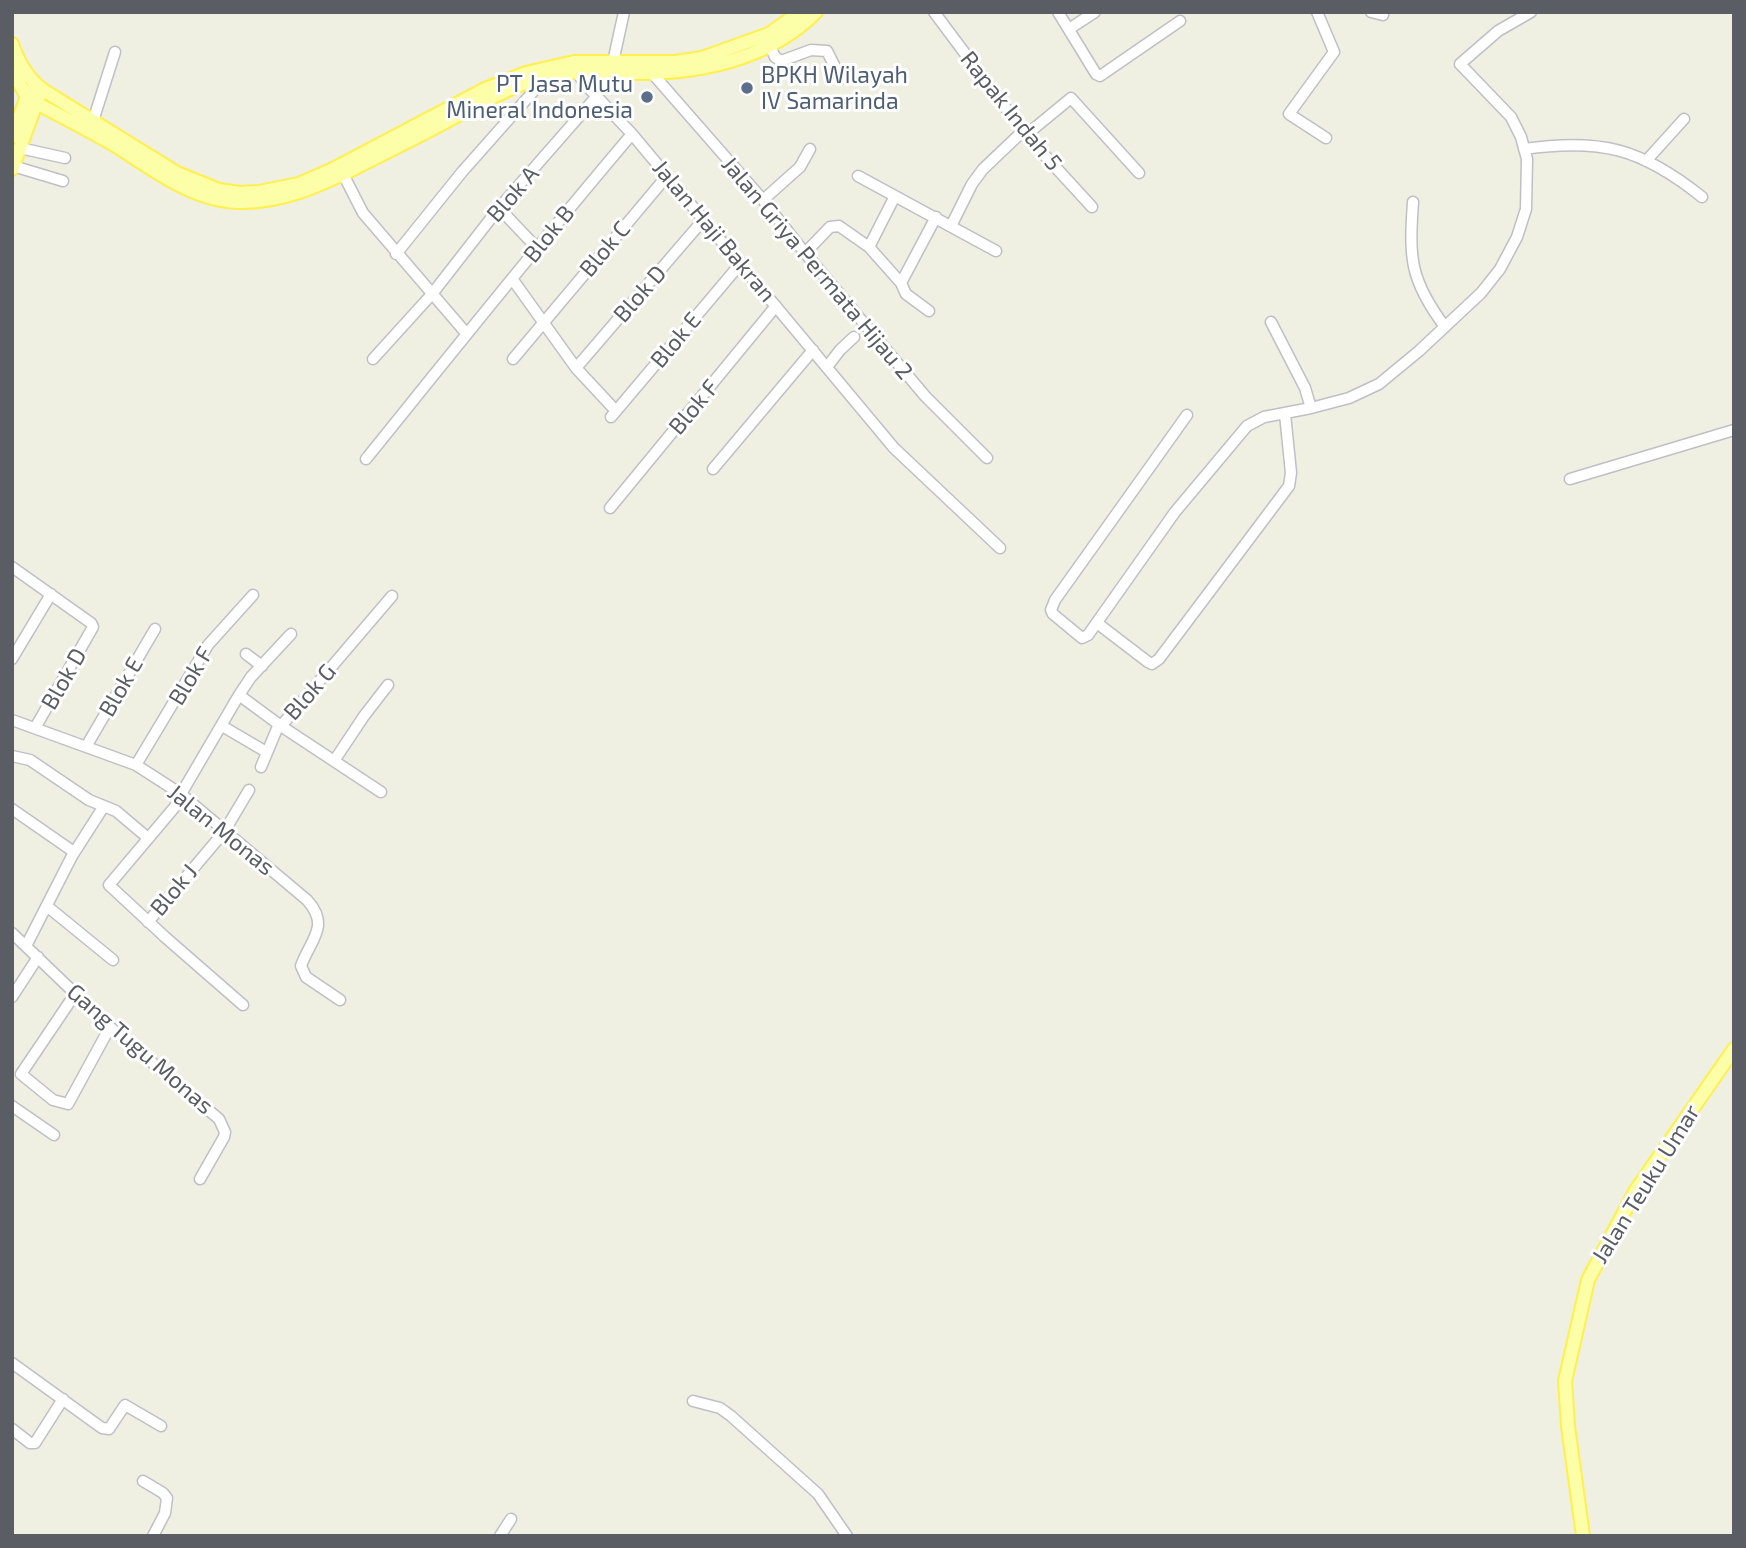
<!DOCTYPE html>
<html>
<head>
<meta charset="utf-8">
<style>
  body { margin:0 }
  #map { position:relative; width:1746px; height:1548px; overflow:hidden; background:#efefe2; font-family:"Exo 2",sans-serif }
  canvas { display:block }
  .frame { position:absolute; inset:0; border:14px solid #5b5d65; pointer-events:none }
</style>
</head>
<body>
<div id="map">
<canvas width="1746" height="1548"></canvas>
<div class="frame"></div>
</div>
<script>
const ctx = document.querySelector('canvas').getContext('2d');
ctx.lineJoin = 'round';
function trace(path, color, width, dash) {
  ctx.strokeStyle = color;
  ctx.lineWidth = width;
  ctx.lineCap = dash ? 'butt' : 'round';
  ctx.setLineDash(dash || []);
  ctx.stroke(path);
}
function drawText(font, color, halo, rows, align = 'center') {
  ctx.font = font + ' "Exo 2",sans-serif';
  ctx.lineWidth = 6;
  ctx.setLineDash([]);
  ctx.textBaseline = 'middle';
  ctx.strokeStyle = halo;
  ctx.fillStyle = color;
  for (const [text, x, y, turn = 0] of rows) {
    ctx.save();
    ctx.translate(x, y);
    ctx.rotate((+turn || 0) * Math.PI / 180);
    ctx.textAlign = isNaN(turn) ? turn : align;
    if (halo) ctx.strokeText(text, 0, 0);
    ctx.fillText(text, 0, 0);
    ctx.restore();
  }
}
const minor = new Path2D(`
  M934,12l92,123 66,72
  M1058,12l38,62 4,2 80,-55
  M1317,12l17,40 -45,62 37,24
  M1371,12l12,3v-3
  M1069,29l26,-17
  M770,46l5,11 6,4 30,-11 16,1 14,28
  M613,62l11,-50
  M576,71l9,13 47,50 262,314 106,100
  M652,73l111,127 42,53 120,143 62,62
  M93,121l22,-69
  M1026,135l45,-37 68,75
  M20,148l45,10
  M1524,149c76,-11 117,-1 178,48
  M1646,161l38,-42
  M13,166l50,15
  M343,174l20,39 103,120
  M858,176l138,75
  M763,200l37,-33 10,-18
  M1413,202c-4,57 -3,78 32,125
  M499,208l37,39
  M951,226l21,-42 11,-15 40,-38
  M869,247l26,-51
  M805,253l25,-26 9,-1 30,21 32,36 5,11 23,17
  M396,254l66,-82 85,-96
  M513,280l63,88 40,43
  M901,283l35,-66
  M1271,322l34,66 6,20
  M373,359l59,-65 67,-86 98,-112
  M513,359l154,-183
  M827,367l13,-17 14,-13
  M576,368l128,-149
  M1187,415l-132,185 -4,10 2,4 29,24 6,-3 87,-123 72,-86 17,-9 47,-9 38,-10 30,-14 40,-33 62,-58 19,-24 17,-32 9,-28 1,-50 -6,-22 -10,-20 -51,-53 38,-33 33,-19
  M611,417l130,-154
  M366,459c88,-109 175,-218 266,-325
  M713,469l100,-119
  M1570,479l164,-49
  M610,508l166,-202
  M12,567l79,56 2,4 -58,101
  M1097,623l51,39 4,2 7,-5 130,-173 2,-13 -6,-59
  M246,654l16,12
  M12,659l39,-65
  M239,695l12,-18 40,-43
  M12,720l124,45 45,29 126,106c24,26 3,40 -6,66l5,11 34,23
  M222,726l41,24
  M281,726l100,66
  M87,745l68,-116
  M12,756l18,4 59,40 27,11 32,27
  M334,761l30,-45 24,-31
  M136,765l72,-120 45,-50
  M261,767l18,-43
  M181,794l58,-99 42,31 111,-130
  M184,796l-75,89 56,52 78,68
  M12,809l62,43
  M48,907l65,53
  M148,922l76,-90 25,-42
  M12,933l98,94 109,92 6,13 -1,5 -24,42
  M26,946l46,-90 32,-50
  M75,994l-54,80 32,26 15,4 42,-77
  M12,997l26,-40
  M12,1106l42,29
  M12,1363l90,65 7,1 16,-24 36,21
  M693,1401l27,7 11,8 87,78 29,42
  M12,1429l18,14h5l28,-44
  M143,1481l20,12 4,5 -2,15 -12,23
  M500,1536l11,-17`);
const major = new Path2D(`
  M12,44c6,18 15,34 31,46l134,83 42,17 21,3 19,-1 40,-8 34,-15 152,-80 41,-16 48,-11h102l26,-4 67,-24 31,-22
  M12,71l14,24 10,8c25,13 50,26 75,40 39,24 80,58 128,59 42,1 79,-16 116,-34 31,-16 63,-31 94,-48 31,-16 63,-35 97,-44 27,-7 56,-3 84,-3 67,1 137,-12 186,-61
  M12,137l17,-46
  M12,169l27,-73
  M1583,1536l-15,-110 -3,-45 23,-101 48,-90 98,-141`);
const markers = [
  [747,88,7,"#5c6f8a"],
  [647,97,7,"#5c6f8a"]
];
const serviceNames = [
  ["BPKH Wilayah",761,75],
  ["IV Samarinda",761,101],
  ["PT Jasa Mutu",633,84,"right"],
  ["Mineral Indonesia",633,110,"right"]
];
const streetNames = [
  ["Rapak Indah 5",1011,111,51],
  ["Blok A",513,194,-49],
  ["Jalan Haji Bakran",714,231,50],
  ["Blok B",549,234,-51],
  ["Blok C",605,249,-50],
  ["Jalan Griya Permata Hijau 2",817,268,50],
  ["Blok D",640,294,-49],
  ["Blok E",676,340,-50],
  ["Blok F",694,407,-50],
  ["Blok F",191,676,-59],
  ["Blok D",64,679,-60],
  ["Blok E",121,687,-60],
  ["Blok G",310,692,-49],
  ["Jalan Monas",221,830,39],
  ["Blok J",174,890,-50],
  ["Gang Tugu Monas",140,1049,41],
  ["Jalan Teuku Umar",1646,1184,-58]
];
trace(minor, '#bfc0c7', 13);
trace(major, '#fff04c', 16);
trace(minor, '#fff', 10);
trace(major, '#fcffa8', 12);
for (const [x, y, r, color] of markers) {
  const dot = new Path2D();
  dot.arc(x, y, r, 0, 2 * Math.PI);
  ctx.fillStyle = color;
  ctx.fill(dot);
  trace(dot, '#fff', 2.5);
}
drawText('23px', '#4e5e75', '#fff', serviceNames, 'left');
drawText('23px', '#5b5d65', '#fff', streetNames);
</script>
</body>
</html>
